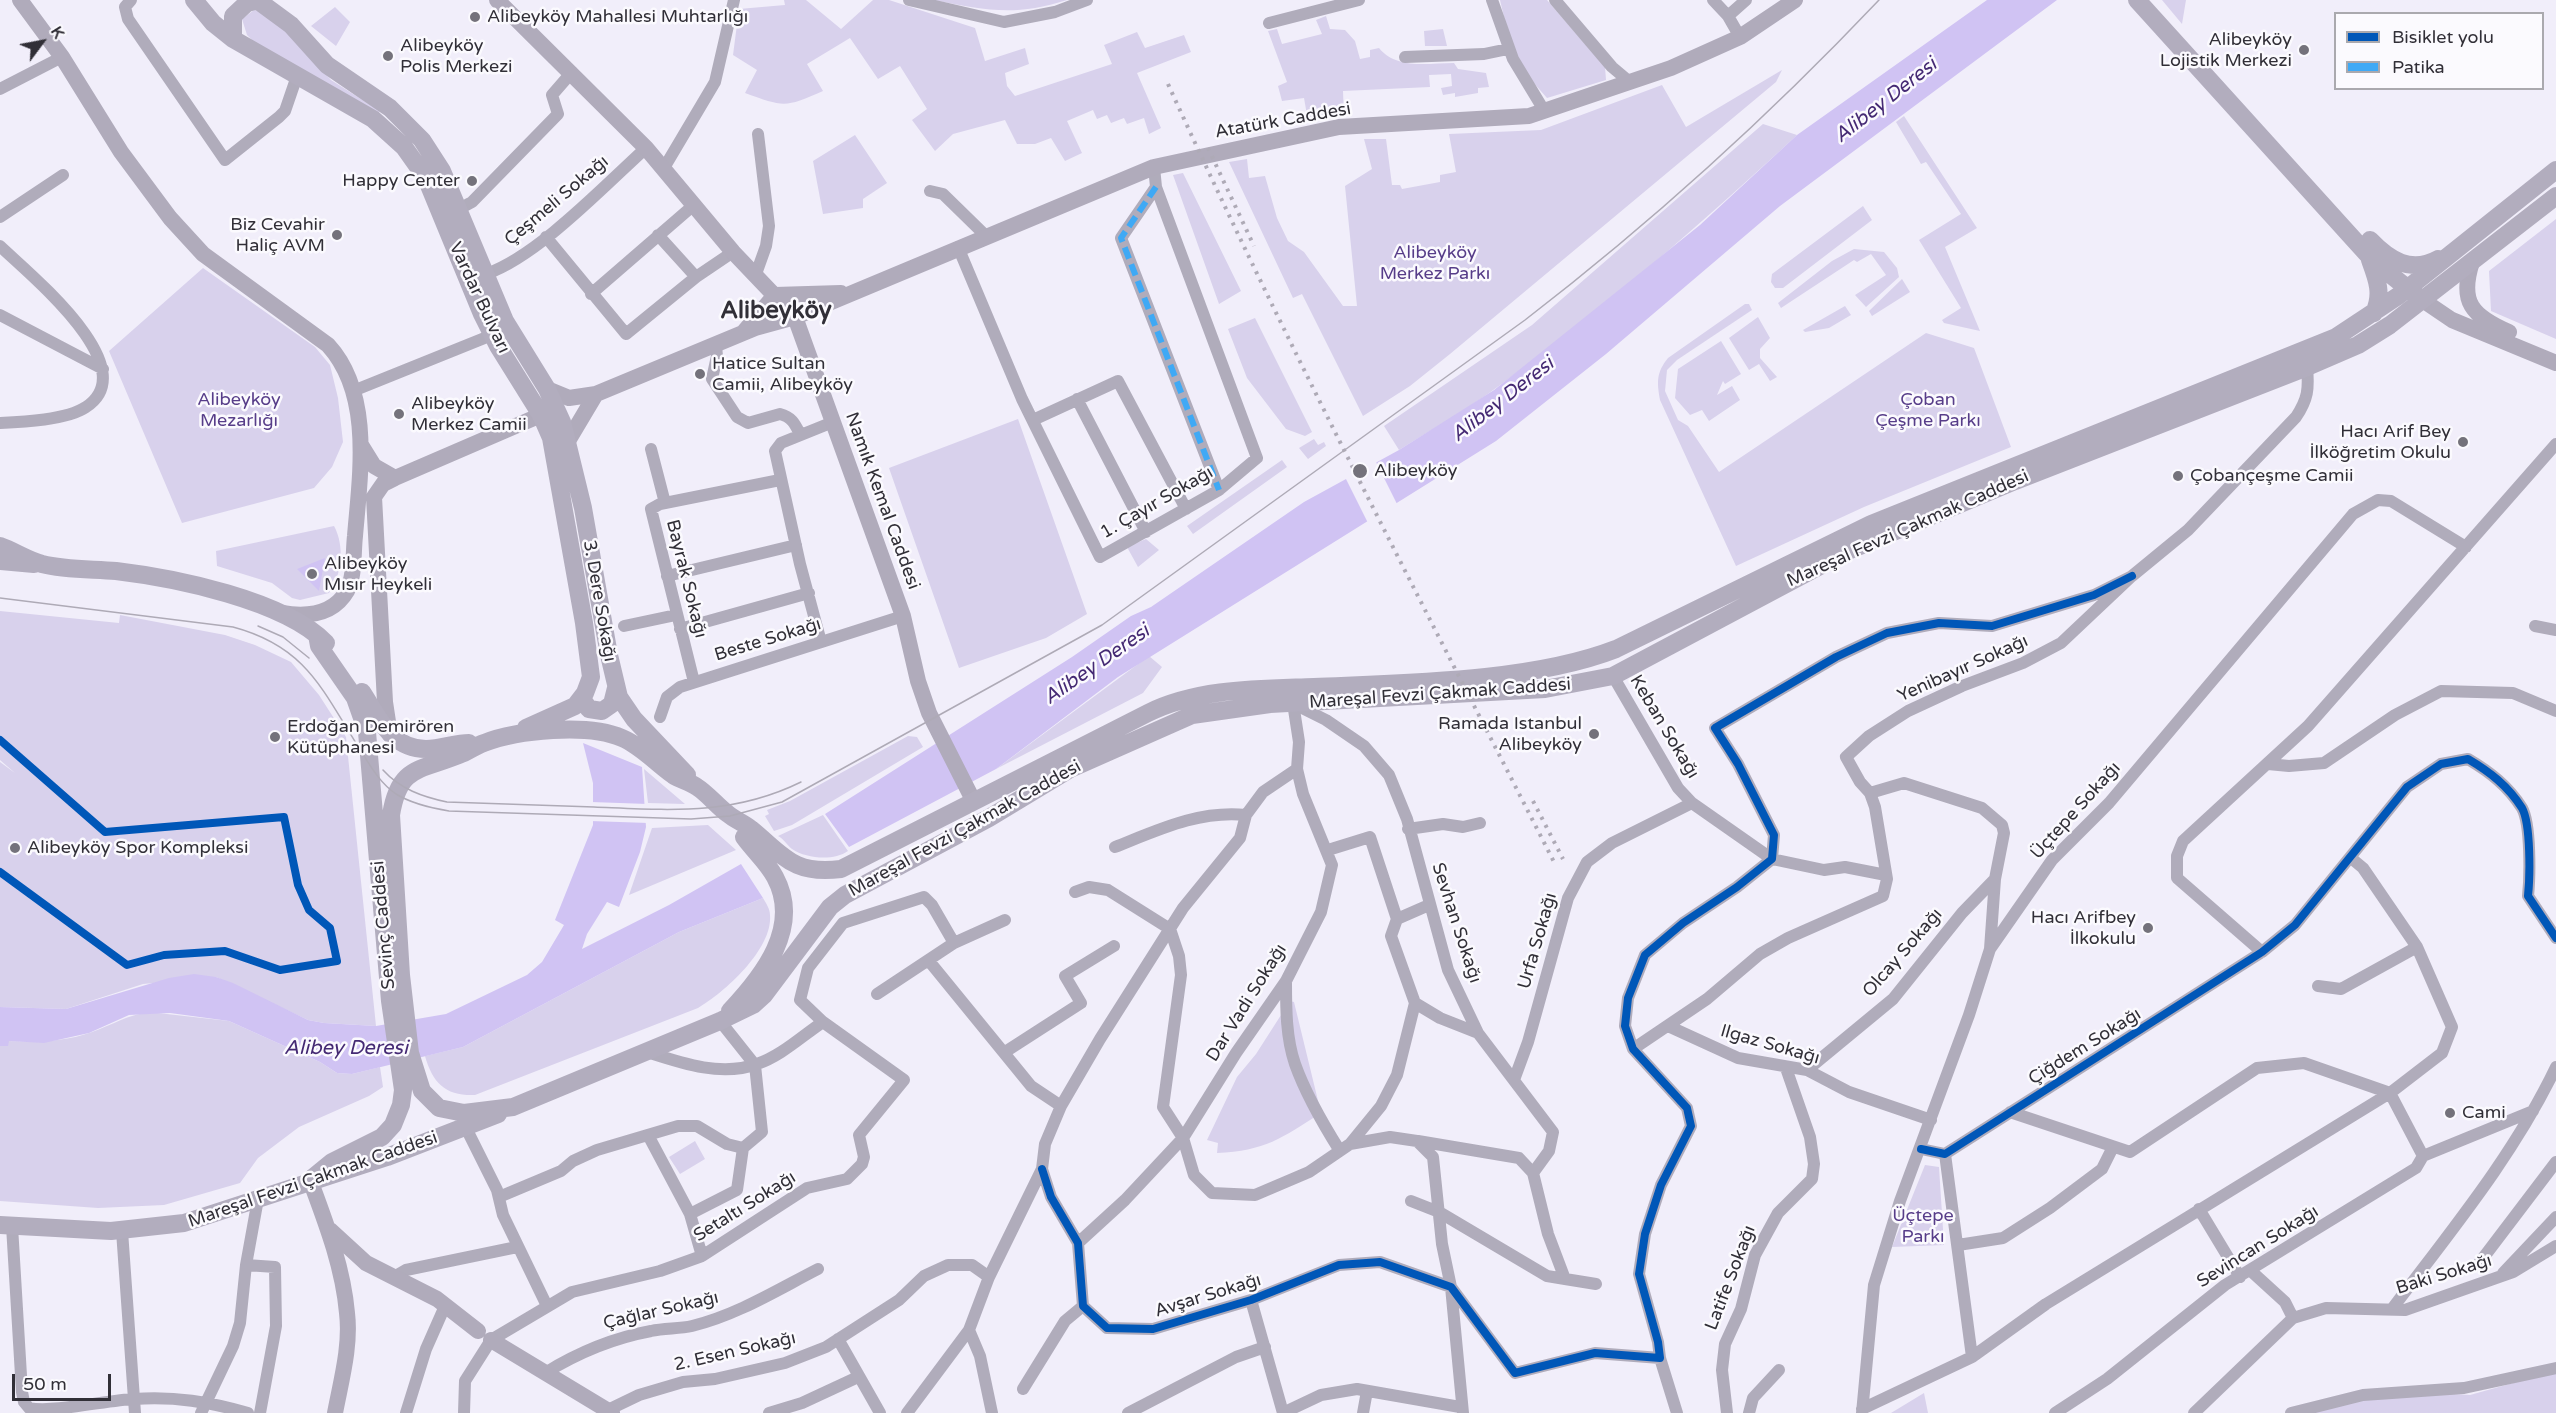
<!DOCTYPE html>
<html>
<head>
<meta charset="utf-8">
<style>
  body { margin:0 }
  #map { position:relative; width:2556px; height:1413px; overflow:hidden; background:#f1eefa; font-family:"Varela Round",sans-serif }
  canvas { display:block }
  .legend { position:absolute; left:2334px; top:12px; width:210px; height:78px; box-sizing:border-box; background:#fbfafe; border:2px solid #aaa9ae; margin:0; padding:8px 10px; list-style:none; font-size:18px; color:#312f37 }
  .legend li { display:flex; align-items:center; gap:12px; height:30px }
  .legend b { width:30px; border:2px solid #aaa9ae }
  .north { position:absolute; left:12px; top:12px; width:60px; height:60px; -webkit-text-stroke:4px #fbfafe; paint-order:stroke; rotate:58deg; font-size:16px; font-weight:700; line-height:24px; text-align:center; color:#312f37 }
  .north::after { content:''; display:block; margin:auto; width:21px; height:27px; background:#312f37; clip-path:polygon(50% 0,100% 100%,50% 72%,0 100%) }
  .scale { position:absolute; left:12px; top:1374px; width:99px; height:27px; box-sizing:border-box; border:3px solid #312f37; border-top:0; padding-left:8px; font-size:18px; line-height:21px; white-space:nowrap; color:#312f37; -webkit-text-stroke:4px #fbfafe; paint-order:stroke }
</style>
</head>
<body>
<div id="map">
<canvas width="2556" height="1413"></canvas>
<ul class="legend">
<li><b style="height:8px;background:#0057b8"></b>Bisiklet yolu</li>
<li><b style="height:8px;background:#3fa9f5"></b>Patika</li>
</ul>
<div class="north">K</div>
<div class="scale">50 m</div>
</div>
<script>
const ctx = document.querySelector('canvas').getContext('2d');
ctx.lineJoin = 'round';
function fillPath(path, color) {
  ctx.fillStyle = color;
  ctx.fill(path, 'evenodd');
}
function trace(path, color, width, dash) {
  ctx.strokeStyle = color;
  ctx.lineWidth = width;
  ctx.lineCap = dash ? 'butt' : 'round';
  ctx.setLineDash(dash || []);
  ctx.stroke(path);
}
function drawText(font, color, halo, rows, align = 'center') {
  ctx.font = font + ' "Varela Round",sans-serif';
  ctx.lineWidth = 5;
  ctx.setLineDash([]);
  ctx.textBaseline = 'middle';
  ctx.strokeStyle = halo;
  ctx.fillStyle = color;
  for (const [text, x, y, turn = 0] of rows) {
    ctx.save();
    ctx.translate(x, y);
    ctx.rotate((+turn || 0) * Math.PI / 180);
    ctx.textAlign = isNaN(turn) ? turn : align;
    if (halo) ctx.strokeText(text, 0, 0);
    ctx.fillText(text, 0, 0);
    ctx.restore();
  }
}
const green = new Path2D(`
  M784,0h22l35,29 32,-29h16l86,28 10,33 40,-13 4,16 -24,9 2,13 8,10 97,-32 -8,-19 33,-13 8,16 39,-13 7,17 -54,21 24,55 -12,6 -5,-16 -17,6 -3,-6 -13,5 -4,-8 -10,4 -4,-9 -26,11 15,32 -17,8 -14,-23 -16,6h-18l-12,-24 -52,14 -18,17 -23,-31 15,-11 -27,-43 -22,13 -28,-41 -43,26 16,27c-38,17 -39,16 -78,2l12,-23 -24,-15 6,-46 46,-4z
  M933,0h134c-53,17 -82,10 -134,0z
  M1500,0h47l58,67 1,13 -59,18 -22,-25 -17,-39z
  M2162,0h24l-4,24z
  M335,7l15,15 -14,24 -25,-20z
  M254,10l6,1 28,21 43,48 49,31 -2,2 -123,-70 -8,-8 -5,-16z
  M1326,16l4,13 15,1 10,11 5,18 10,-2v-7l9,-2c18,22 49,15 75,15l4,6 28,4 3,14 -11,1v5l-23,4v-4l-12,2 -2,-7 11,-2 -1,-12 -22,1 1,12 -87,4 1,26 -36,4 -4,-23 -22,3 -4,-15 9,-4 -19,-51 9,-2 5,15 40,-10 -6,-14z
  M1443,29l4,17h-22l-1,-15z
  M1782,70l-6,12 -326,272 -40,32 -47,30 -61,-122 -9,4 -64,-136 18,-3 2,19 16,-2 12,42 11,23 16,11 39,54h14l-12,-120 27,-17 -8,-30h22l6,46h8l2,4 38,-7v-7l16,-3 -7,-38 92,-4 121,-45 24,42z
  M1904,116l73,112 -32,19 35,84 -36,-8 -2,-3 19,-12 -42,-68 42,-26 -35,-52 -5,2 -25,-42z
  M1763,124l34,11c-96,89 -195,176 -301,253 -31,23 -65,42 -97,62l-15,-24 148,-101z
  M855,135l32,48 -24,16v9l-40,6 -10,-53z
  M1183,173l58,118 -22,13 -46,-129z
  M1863,206l9,14 -89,68h-8l-4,-6 1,-8z
  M2556,219v120l-65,-28 -2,-40z
  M1854,249l30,3 13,16 2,9 -33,30 -11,-12 31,-20 -15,-21 -14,8 -3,-2 -73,48 -3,-5 54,-42z
  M203,268l112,79 15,18 8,33 5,44 -11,25 -18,21 -132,35 -73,-172z
  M1902,279l8,13 -38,24 -3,-5z
  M1745,304h4l3,6 -75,50 -10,10 -2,21 13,29 10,6 31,46 207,-139 48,15 37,99 -147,60 -128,59 -76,-166c-3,-18 -4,-27 8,-42z
  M1845,306l6,9 -22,13 -24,4 -2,-2z
  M1758,317l12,21 -10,11v9l17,19 -7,4 -11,-17 -10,6 -20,-32z
  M1255,318l57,114 -7,4 -19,-7 -39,-51 -19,-49z
  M1721,341l20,33 -16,10 -2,-3 -6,14 15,-9 8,14 -31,21 -7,-11 -12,5 -15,-17 3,-29z
  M1018,419l69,195 -41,24 -87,30 -70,-200z
  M1314,439l4,6 6,-3 2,4 -18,13 -9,-11z
  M1282,460l5,7 -94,67 -6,-8z
  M334,526c11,20 8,49 -5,67l-29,7 -8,-2 -20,-15 -55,-17 -1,-15z
  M1146,539l13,11 -21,17 -11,-20z
  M0,611l119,12 1,-8 105,20 30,10 36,17 28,33 27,42 30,289 -52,-3 -16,-3 -92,-43 -73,7 -77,25 -66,-2v-245l15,11 -15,-13z
  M1149,656l13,11 -19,26 -147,76z
  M908,736l9,1 6,10 -131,78 -18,6 -9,-15 4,-2 -2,-4 23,-9z
  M644,769l41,35 -37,-1z
  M823,815l25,36c-14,10 -41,8 -56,-2 -5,-4 -8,-10 -14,-13z
  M708,825l28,25 -107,45 23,-67z
  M763,898c3,5 7,11 7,17 3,34 -46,78 -72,93l-223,87c-29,1 -42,-11 -50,-39l38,-9 216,-115z
  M1290,1001l4,1 27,111c-39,25 -56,38 -104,40l1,-10 -11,-3 30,-63 19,-23z
  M149,1012l80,9 91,41 17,11 15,1 28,-7 3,20 -14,9 -70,31 -41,31 -18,25 -76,22 -66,3 -98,-7v-155h8v-5c29,1 57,1 84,-9 20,-7 35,-17 57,-20z
  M695,1141l10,18 -25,15 -11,-17z
  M1925,1165l14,2 5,78 -52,2z
  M2556,1371v42h-250l65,-24 99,6z
  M1924,1393l4,20h-37z`);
const water = new Path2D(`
  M1987,0h70l-277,206 -174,148 -110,87 -378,236 -122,92 -147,78 -24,-33 247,-157 59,-41 20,-9 153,-105 95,-52 95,-60 206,-165 97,-90z
  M325,558l-6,33 -22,-22z
  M583,743l59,24 4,60 -6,25 -21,55 -12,-5 -20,32 -5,15 87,-44 72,-41 22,34 -84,34 -216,115 -111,27 -15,-1 -17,-11 -91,-41 -59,-8 -41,2 -40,18 -45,10 -35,-2 -1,5h-8v-39l66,2 103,-31 25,-4 22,3 17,6 75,37 16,3 52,3 70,-12 81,-39 15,-13 22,-37 -9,-5 38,-95v-42z`);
const pier = new Path2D(`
  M1375,460l23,46 -30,17 -23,-46z
  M591,802l57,2 1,19 -59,-2z`);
const street = new Path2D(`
  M131,0l-6,7 3,12 97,141 54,-43 6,-6 12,-35
  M909,0l95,22 51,-10 32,-12
  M1492,0l21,59 32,53
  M1555,0l57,67 19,16
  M1713,0l15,16 12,21
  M1728,16l18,-16
  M1269,23l90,-23
  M1405,57l79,-3 24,-5
  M0,89l62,-32
  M664,168l51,-86 19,-82
  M1156,187l-35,51 98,252
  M930,191l13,3 43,42
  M459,209l13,-7 86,-88 -6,-19 20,-23
  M0,217l63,-42
  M658,235l38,42
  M546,237l80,97 70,-57 37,-25
  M0,246c29,28 146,122 86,161 -19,13 -64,15 -86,16
  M958,247l64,152 78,158 119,-67 38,-32 -101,-271 -2,-20
  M486,274c52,-18 118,-88 160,-126
  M756,274l10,-28 3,-20 -11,-92
  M591,294l104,-90
  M0,315l103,54
  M716,346l1,10 -5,23 25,38 11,6 32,-9c12,3 15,10 20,20
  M353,391l139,-56
  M1077,399l69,133
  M1033,420l85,-39 68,128
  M651,449l14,54
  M667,576l129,-31
  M624,626l52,-11
  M2535,626l21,4
  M680,629l129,-36
  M821,642l-21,-78 -25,-113 6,-8 52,-21
  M1613,676l65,112 14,15 80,56 52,11 21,-3 41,8
  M694,682l-43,-173 9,-5 120,-24
  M1294,704l32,16 38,26 25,29 18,44 41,151 30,63 75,99 -4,19 -16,22
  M660,717l7,-20 13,-10 223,-71
  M2268,764l21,2 35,-3 71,-48 46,-24 72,2 43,18
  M1408,829l35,-5 20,3 17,-4
  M1115,847c43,-17 84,-37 131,-32
  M1328,850l42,-13 27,82
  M1075,892l14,-5 19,3 62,39 9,27 2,19 -18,132 20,31 11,37 18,18 43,2 54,-23 41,-28 31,-38 16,-31 18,-72 -24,-67 6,-17 32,-14
  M954,943l51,-23
  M1990,949l5,-70
  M2262,952l-85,-74v-22l6,-15 125,-115 248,-282
  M929,961l102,125 30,20
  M1286,981c0,27 0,57 9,83 11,31 28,60 45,87
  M2318,986l23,3 76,-42
  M1415,1003l25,15 38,15
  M1668,1026l70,32 69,12 42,22 82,28
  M1633,1049l74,-50 53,-45 28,-16 95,-42 4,-17 -12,-72 -5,-14 -10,-11 -14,-25 23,-21 39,-25 54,-25 61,-23 38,-20 71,-67 56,-46 108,-113c12,-18 13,-28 11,-50
  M647,1052c34,11 74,25 110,12 24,-8 45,-28 66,-42l-23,-22 8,-32 35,-45 81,-26 8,8 22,38 -77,51
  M1005,1052l76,-49 -16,-27 49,-30
  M1807,1070l86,-71 69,-86 33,-34 9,-46 -2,-8 -20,-17 -78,-25 -34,10
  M1514,1080l14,-38 40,-144 19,-36 25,-19 80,-40
  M2010,1112l120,40 127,-84 47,-5 86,30 33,63
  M466,1128l31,62 6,25 44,91
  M648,1135l42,79 12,42
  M1418,1141l101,17 14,15 15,61 17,45 31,5
  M1350,1144l40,-7 27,4 16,16 9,87 9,43 12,126
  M1921,1149l24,5 317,-202 33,-27 112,-138 34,-23 27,-5c22,13 40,27 54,49 9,16 8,69 6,88l28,42
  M2423,1156l110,-45
  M1042,1169l9,28 27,46 5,63 24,22 46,1 98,-29 88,-35 41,-3 71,25 64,86 80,-20 65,5 -2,-16 -19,-68 6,-40 16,-49 30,-59 -4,-18 -54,-59 -8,-23 3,-28 17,-43 38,-32 54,-36 35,-28 2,-24 -36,-71 -23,-36 121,-71 51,-24 52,-10 53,3 102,-31 38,-19
  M499,1197l62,-26 12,-10 24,-11 81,-24h19l30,18 16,4
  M1411,1201l28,11 108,64 18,3
  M2199,1209l41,68
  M690,1214l47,-24 6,-42 19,-16 -7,-67 -35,-44
  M12,1226l10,166 2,10 5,6c24,5 79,-8 105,-9 41,-3 75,3 114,14
  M122,1231l13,182
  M1078,1243l47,-43 58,-62 53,-85 50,-72 35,-69 11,-47 -29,-71 -6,-25 2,-27 -6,-39
  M1958,1245l45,-7 47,-30 52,-39 11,-22
  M246,1265l29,2 1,59 -16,87
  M2477,1266l79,-104
  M2251,1271l34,31 8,16
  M2503,1273l53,-56
  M394,1277l12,-7 111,-23
  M1251,1300l32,113
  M2392,1309c58,-77 122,-154 164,-242
  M969,1330l11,26 12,57
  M838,1339l42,74
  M1972,1357l74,-53 344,-211 52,-40 10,-26 -35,-80 -54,-79 -12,-10
  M1660,1358l17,55
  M545,1373c34,-21 68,-35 106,-42 14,-3 28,-2 41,-5 45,-11 85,-36 126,-57
  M1023,1389l42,-68 18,-15
  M1862,1409l110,-52 -27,-203
  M608,1410l31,-15 44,-13 32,-3 70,-16 41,-16 73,-47 25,-24 24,-11h24l17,12
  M201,1413l32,-67 7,-23 6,-58 12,-66
  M406,1413l20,-64 19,-43
  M464,1413l1,-32 26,-41 81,-48 88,-21 42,-15 105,-68 40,-9 15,-15 2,-7 -5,-22 45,-55 -81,-58
  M769,1413l33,-10 56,-26
  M907,1413l62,-83 20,-53 53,-108 3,-25 16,-38 39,-67 83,-131 57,-70 6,-23 17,-23 34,-23
  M1128,1413l108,-56 29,-10
  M1283,1413l38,-18 36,-6 103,18
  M1363,1413l4,-22
  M1727,1413l-5,-43 3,-26 16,-35 14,-54 23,-42 34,-34 2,-15 -4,-27 -24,-69
  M1749,1413l4,-15 26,-28
  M1862,1413l12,-128 26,-84 69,-186 21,-66 62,-89 57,-57 244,-289 25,-14 13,1 75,46
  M2055,1413l52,-34 118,-94 191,-117 7,-12
  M2194,1413l99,-95 33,-10 79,2 108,-38 43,-26
  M2291,1413l72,-18 101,-7 92,-20`);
const secondary = new Path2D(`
  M20,0l42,57 59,95 49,66 33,36 125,91c45,49 32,130 27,191 -2,17 0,40 -8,55 -14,24 -41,26 -65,22
  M497,0l149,148 87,104 62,65 108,299 15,65 11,32 44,87
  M2472,262c-13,40 0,54 37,70
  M2421,299l31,21 104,43
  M743,333l32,-38 66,-2
  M547,389l22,9 27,-4 159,-66 40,-11 359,-150 185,-40 190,-11 142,-48 69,-31 55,-37
  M568,441l28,-47
  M361,445l13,21 21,12
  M390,735l-5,-33 -11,-205 9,-13 12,-6 146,-63
  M310,1180c16,43 33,87 37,133 4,33 -6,68 -12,100
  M330,1230l36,33 71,36 41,32
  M491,1340l121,73`);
const primary = new Path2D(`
  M194,0l19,23 20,16 140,80 31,28 22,31 56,136 16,32 43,69 10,23 33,185 7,54 -6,16 -10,13 -49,22
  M257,0l34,25 36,40 63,43 32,32 20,31 63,150 42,68 15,33 21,86 26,147 10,42 15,22 53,56
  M2137,0l230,254c16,16 32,27 50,42
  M233,39v-23l14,-13 11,-3
  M2556,170l-158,126 -62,41 -465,187 -255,125c-85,33 -211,34 -302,38 -54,2 -116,1 -166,26l-307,156c-48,6 -57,-13 -90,-40 -7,-6 -16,-9 -23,-15 -11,-8 -20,-20 -31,-27 -7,-5 -16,-7 -24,-12 -17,-12 -32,-29 -51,-37 -34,-15 -105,-8 -138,5 -9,3 -16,9 -25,12 -39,16 -60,10 -68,60l10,160 9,78 12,38 17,17 25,5 49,-6 207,-86 33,-16 11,-10 66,-88 15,-12 144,-77 81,-49 122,-54 78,-11 275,-15 68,-13 235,-125 167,-70 292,-114 51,-22 32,-20 166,-129
  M2370,240c19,20 41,34 68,19
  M2370,260c7,19 13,34 4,53
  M0,546c14,5 28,14 42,18 23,6 50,5 74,7 59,7 168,29 210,72
  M0,561l34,3
  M362,692c17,26 29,57 64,57 15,0 29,-6 43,-6
  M582,699l7,10 13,2 10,-7 4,-16
  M730,1011c33,-35 72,-84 45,-134 -8,-15 -21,-26 -31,-40
  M310,1180l22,-18 50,-25 11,-12 8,-20 2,-15 -13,-89 -23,-269 -12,-34 -36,-52 -2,-11
  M0,1225l111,6 73,-8 203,-66 111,-43`);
const tram = new Path2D(`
  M0,598l233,29c75,20 90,65 128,124 10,16 19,32 35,43 16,10 35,14 53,17l242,8 39,-3 52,-14 320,-177 423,-305c126,-97 245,-205 354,-320
  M258,626l25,11 26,21
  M383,770c17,19 40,27 64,32 49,2 98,3 147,5 75,3 138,9 207,-25`);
const rail = new Path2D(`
  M1168,84c120,264 255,521 387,780
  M1208,148l46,98
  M1533,801l30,58`);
const quiet = new Path2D(`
  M1156,187l-35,51 98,252`);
const cycleway = new Path2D(`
  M0,740l105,92 179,-15 14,68 11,25 21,18 7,33 -57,9 -55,-19 -61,4 -37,10 -127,-93
  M1921,1149l24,5 317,-202 33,-27 112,-138 34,-23 27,-5c22,13 40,27 54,49 9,16 8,69 6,88l28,42
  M1042,1169l9,28 27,46 5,63 24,22 46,1 98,-29 88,-35 41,-3 71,25 64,86 80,-20 65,5 -2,-16 -19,-68 6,-40 16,-49 30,-59 -4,-18 -54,-59 -8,-23 3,-28 17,-43 38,-32 54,-36 35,-28 2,-24 -36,-71 -23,-36 121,-71 51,-24 52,-10 53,3 102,-31 38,-19`);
const markers = [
  [475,17,6,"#74727b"],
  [2304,50,6,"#74727b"],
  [388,56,6,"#74727b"],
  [472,181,6,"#74727b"],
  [337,235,6,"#74727b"],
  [700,374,6,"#74727b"],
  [399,414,6,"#74727b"],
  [2463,442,6,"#74727b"],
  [1360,471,8,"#74727b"],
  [2178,476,6,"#74727b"],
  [312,574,6,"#74727b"],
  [1594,734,6,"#74727b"],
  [275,737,6,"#74727b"],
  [15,848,6,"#74727b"],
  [2148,928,6,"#74727b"],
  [2450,1113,6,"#74727b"]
];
const poiNames = [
  ["Alibeyköy Mahallesi Muhtarlığı",487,17],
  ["Alibeyköy",2292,40,"right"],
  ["Lojistik Merkezi",2292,61,"right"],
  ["Alibeyköy",400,46],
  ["Polis Merkezi",400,67],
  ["Happy Center",460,181,"right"],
  ["Biz Cevahir",325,225,"right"],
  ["Haliç AVM",325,246,"right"],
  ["Hatice Sultan",712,364],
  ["Camii, Alibeyköy",712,385],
  ["Alibeyköy",411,404],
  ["Merkez Camii",411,425],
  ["Hacı Arif Bey",2451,432,"right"],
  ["İlköğretim Okulu",2451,453,"right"],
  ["Alibeyköy",1374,471],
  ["Çobançeşme Camii",2190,476],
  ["Alibeyköy",324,564],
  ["Mısır Heykeli",324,585],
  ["Ramada Istanbul",1582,724,"right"],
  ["Alibeyköy",1582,745,"right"],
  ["Erdoğan Demirören",287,727],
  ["Kütüphanesi",287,748],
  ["Alibeyköy Spor Kompleksi",27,848],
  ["Hacı Arifbey",2136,918,"right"],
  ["İlkokulu",2136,939,"right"],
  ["Cami",2462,1113]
];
const streetNames = [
  ["Atatürk Caddesi",1283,121,-10],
  ["Çeşmeli Sokağı",557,201,-40],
  ["Vardar Bulvarı",479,298,65],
  ["Namık Kemal Caddesi",882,501,70],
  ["1. Çayır Sokağı",1157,503,-30],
  ["Mareşal Fevzi Çakmak Caddesi",1908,529,-24],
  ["Bayrak Sokağı",686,579,76],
  ["3. Dere Sokağı",599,601,80],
  ["Beste Sokağı",768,640,-17],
  ["Yenibayır Sokağı",1963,669,-24],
  ["Mareşal Fevzi Çakmak Caddesi",1440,694,-4],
  ["Keban Sokağı",1664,727,59],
  ["Üçtepe Sokağı",2076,811,-48],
  ["Mareşal Fevzi Çakmak Caddesi",965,829,-29],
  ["Sevhan Sokağı",1456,923,72],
  ["Sevinç Caddesi",384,925,-95],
  ["Urfa Sokağı",1538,941,-74],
  ["Olcay Sokağı",1903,953,-49],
  ["Dar Vadi Sokağı",1247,1003,-58],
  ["Ilgaz Sokağı",1770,1045,16],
  ["Çiğdem Sokağı",2085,1047,-32],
  ["Mareşal Fevzi Çakmak Caddesi",313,1180,-19],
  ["Setaltı Sokağı",745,1207,-32],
  ["Sevincan Sokağı",2258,1247,-32],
  ["Baki Sokağı",2444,1275,-17],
  ["Latife Sokağı",1731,1278,-69],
  ["Avşar Sokağı",1208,1296,-17],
  ["Çağlar Sokağı",661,1311,-13],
  ["2. Esen Sokağı",735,1352,-13]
];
const parkNames = [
  ["Alibeyköy",1435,253],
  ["Merkez Parkı",1435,274],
  ["Alibeyköy",239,400],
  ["Mezarlığı",239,421],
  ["Çoban",1928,400],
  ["Çeşme Parkı",1928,421],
  ["Üçtepe",1923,1216],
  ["Parkı",1923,1237]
];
const waterNames = [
  ["Alibey Deresi",1886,101,-38],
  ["Alibey Deresi",1503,400,-38],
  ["Alibey Deresi",1097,665,-35],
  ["Alibey Deresi",346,1049]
];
const districtNames = [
  ["Alibeyköy",776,312]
];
fillPath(green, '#d8d1ec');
fillPath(water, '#d0c3f3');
fillPath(pier, '#f1eefa');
trace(street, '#b0acbb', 12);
trace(secondary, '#b0abbb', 16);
trace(primary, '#b2adbe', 18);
trace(tram, '#aeaab6', 1.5);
trace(rail, '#aeaab6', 4, [3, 6]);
trace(quiet, '#3fa9f5', 6, [12, 6]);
trace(cycleway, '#0057b8', 8);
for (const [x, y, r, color] of markers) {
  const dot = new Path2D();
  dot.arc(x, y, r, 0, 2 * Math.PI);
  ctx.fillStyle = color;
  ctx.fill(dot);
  trace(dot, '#fbfafe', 2);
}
drawText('18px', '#312f37', '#fbfafe', poiNames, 'left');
drawText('18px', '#312f37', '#fbfafe', streetNames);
drawText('18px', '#573d89', '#fbfafe', parkNames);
drawText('italic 20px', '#452a74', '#fbfafe', waterNames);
drawText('bold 24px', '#312f37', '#fbfafe', districtNames);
</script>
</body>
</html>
